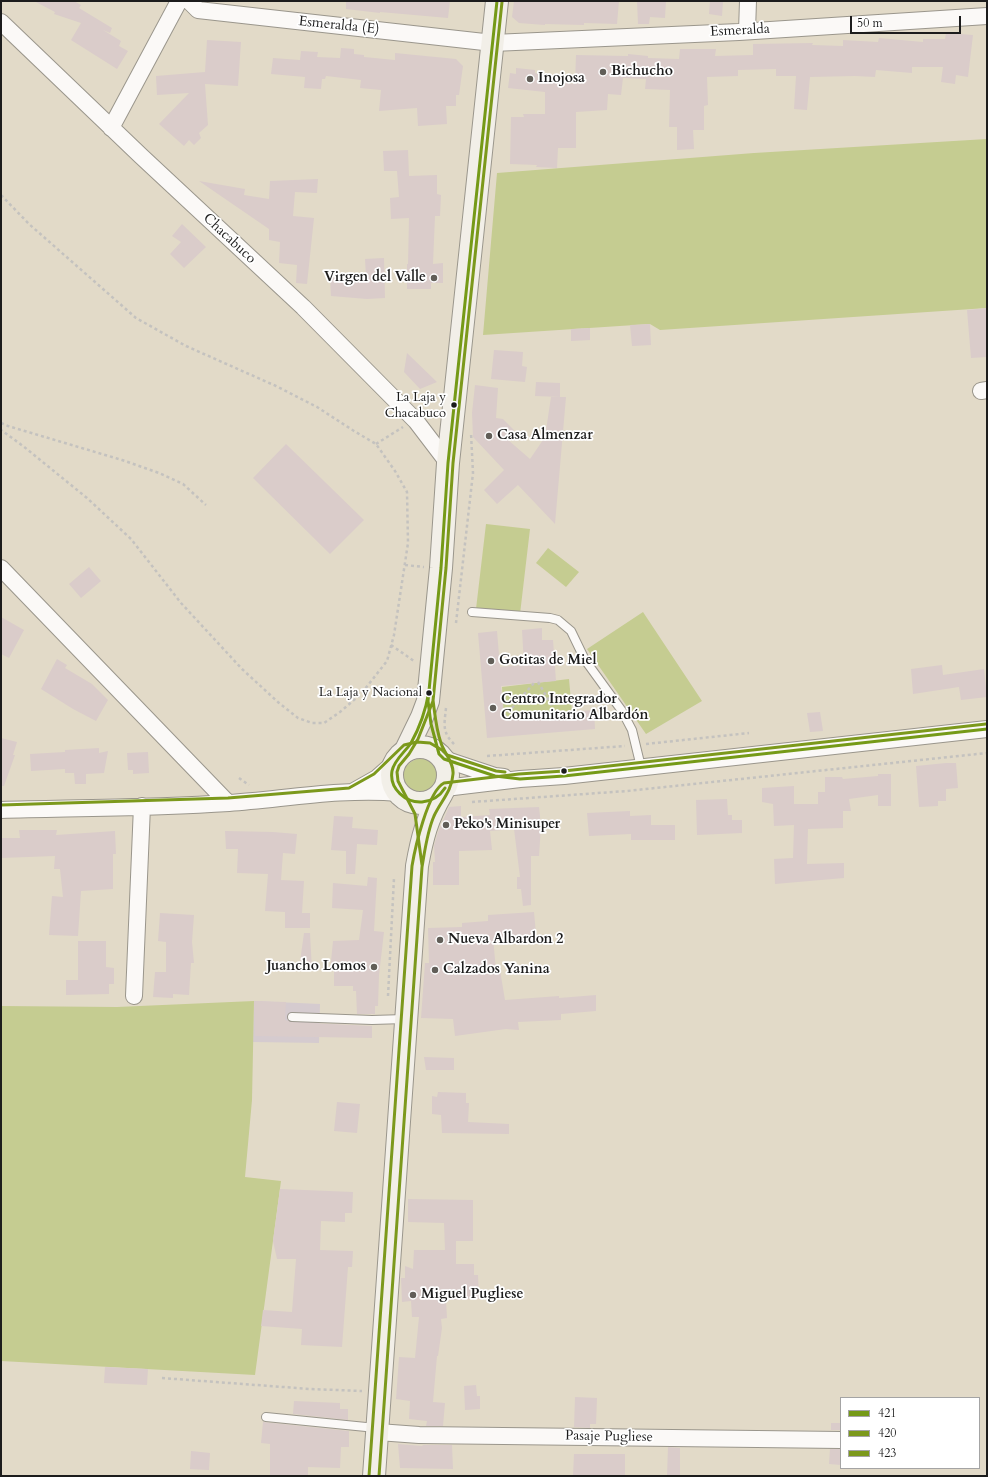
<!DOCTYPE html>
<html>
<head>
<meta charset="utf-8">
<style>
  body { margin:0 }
  #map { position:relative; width:988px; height:1477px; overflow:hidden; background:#e2dac8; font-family:Cardo,serif }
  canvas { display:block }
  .frame { position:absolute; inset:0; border:2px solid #1c1c1c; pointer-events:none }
  .legend { position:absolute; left:840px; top:1397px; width:140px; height:72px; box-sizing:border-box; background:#fff; border:1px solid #a4a4a4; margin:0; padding:5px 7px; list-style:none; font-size:12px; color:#1c1c1c }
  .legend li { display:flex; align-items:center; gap:8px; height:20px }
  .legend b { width:20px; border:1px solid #a4a4a4 }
  .scale { position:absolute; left:850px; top:16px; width:111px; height:18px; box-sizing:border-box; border:2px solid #1c1c1c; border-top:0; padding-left:5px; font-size:12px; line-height:14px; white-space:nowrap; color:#1c1c1c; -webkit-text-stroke:3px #fff; paint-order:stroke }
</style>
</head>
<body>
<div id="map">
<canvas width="988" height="1477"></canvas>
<div class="frame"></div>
<ul class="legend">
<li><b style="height:5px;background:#759a17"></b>421</li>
<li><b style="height:5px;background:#7c991c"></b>420</li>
<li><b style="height:5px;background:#7c991c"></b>423</li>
</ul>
<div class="scale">50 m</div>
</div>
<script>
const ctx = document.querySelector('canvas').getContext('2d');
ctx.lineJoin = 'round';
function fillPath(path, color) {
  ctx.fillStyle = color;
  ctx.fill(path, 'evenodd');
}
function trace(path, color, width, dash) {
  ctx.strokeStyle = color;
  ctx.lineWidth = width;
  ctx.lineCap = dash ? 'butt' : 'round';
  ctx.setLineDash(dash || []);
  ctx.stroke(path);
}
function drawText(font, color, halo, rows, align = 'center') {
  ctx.font = font + ' Cardo,serif';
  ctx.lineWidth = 3.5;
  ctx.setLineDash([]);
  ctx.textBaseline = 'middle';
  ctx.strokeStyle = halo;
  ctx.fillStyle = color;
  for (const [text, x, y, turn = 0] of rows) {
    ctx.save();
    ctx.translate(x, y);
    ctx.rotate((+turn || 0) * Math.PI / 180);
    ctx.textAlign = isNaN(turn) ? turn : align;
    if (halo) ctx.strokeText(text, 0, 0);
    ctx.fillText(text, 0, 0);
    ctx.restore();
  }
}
const industrial = new Path2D(`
  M254,1001l66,3 -1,39 -66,-1z`);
const green = new Path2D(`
  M987,139v169l-327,22 -10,-6 -167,11 14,-162 257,-20z
  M486,524l44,5 -10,85 -44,-5z
  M548,548l31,24 -13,15 -30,-24z
  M643,612l59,89 -56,33 -59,-85z
  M569,679l3,33 -68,5 -2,-30z
  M425,757l6,1c13,20 3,34 -17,40 -5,-1 -11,-4 -13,-8 -9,-16 10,-32 24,-33z
  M254,1001l-2,99 -7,77 36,4 -26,194 -254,-14v-355l116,1z`);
const building = new Path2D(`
  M34,1h40l7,4 -2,3 33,20 -2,5 -7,-3 18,11 -2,5 9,5 -11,18 -46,-29 10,-17 -27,-9 1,-2z
  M346,1h104l-2,17 -68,-6v1l-34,-4z
  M514,1h105l-2,23 -33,-1v2l-39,-1v1l-26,-2 -7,-6z
  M637,1h29l-1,17 -15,-1 -1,7h-11z
  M710,1h13l-1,15 -13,-2z
  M946,33l27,2 -5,42 -12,-2 -1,9 -14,-2 2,-15h-31v6l-36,-3 -1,7 -20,-1 -45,1 -3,33 -13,-1 2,-33h-20v-7l-38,1v6l-31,1 1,28 -4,1v24h-11l1,19 -17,1v-23h-8l1,-37 -25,-1 1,-10 -23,-1 -2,17 -13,-1 -1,16 -31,2v36h-18l-1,20 -21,-1 1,-2 -27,-1 1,-47h13l-1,-3h22v-22l-37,-4 2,-15 6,1v-6l19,2v3l5,1v6l35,4 1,-29 52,1v-2l20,2v2l31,1 1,-10h36l-1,7 38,-1v-11l60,-1 -1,2 31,1v-6l35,2 1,-4 44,4v-3h22z
  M207,40l34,2 -3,44 -33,-2 3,41 -9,8 2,5 -7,7 -5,-5 -5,6 -25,-22 30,-31 -32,2 -1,-19 49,-4z
  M341,48l13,1v5l10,1v2l31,3v-7l61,6 7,7 -4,29h-3v11h-10l1,18 -29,2 -1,-18 -38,3 2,-21 -21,-2 1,-8 -35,-4 -1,3h-3l-1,10 -17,-1 1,-11 -34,-3 2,-16 27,2 1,-9 17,1 -1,5 23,1z
  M408,150l1,26 28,-1v19l4,1 -1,21h-5l-2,48 10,-1v20h-12v6h-24v-25h1l1,-46 -18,1 -1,-21 9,-1 -2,-26h-13l-1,-20z
  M318,179l-1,14 -22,-1 -2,24 21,2 -7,66 -11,-1 1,-18 -18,-2 1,-21 -11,-2v-11l-70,-48 46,8 -1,6 25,4 1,-18z
  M182,224l24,23 -22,21 -14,-14 11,-12 -9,-6z
  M384,258l1,40 -18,1 -36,-3 -1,-19h36l-1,-18z
  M987,308v49l-16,1 -4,-48z
  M650,324l1,21 -19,1 -2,-21z
  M590,328v12l-19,1v-12z
  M494,350l29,2 -1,14 5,1 -2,15 -34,-3z
  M407,353l30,29 -17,7 -16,-17z
  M536,382l24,1v14l-25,-1z
  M475,385l23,3 -2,30 7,1 11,11 -7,9 23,20 15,-22 6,-40h15l-11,127 -37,-39 -21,19 -13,-14 20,-20 -31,-33 -1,-24z
  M286,444l78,76 -34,34 -77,-76z
  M89,567l12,14 -20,17 -12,-14z
  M1,617l23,13 -15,28 -8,-4z
  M542,628v12h11l3,41 -55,5 3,31 90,-7 1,19 -108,9 -9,-105 19,-2 3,36 24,-2 -2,-35z
  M57,659l10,6 -2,3 27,16 16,16 -12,21 -23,-12 -32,-20z
  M942,665l1,10 41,-6 3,28 -26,3 -2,-13 -46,7 -2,-25z
  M820,712l3,19 -13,1 -3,-19z
  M1,738l16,4 -4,13h2l-11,31h-2l-1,2z
  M99,748v5l9,-2 -4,22 -18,1v10h-11l-1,-11h-9v-4l-34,2 -1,-17 35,-2v-2z
  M148,752l1,21 -16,1v-4h-5l-1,-17z
  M946,763h10l2,25 -12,1v12h-8v5l-19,1 -3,-41z
  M878,774h13v32h-13v-11l-29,4 2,12h-8v17l-35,1 -1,35 37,-1v15l-69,6 -1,-25 19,-1 1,-33 -20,1 -1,-22 -11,-2v-14l32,-2v18h24v-12h7v-15h17l1,2 35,-3z
  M727,799l1,16h4v5h10v13l-45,2 -1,-35z
  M461,806v11l29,-2 -1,-6 50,-2 2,19 -2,30h-8v49l-8,1 -2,-17h-4v-12h3l-6,-48 -24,2 2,19 -33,1v34h-26v-23h2l-1,-16 4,-14 11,-25z
  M630,811v5l21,-1v10h24v15h-44v-6l-42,2 -2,-23z
  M334,816l19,1 -1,11 26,2 -1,15 -20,-1 -2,30h-9v-23l-15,-1z
  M19,830h38l-1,5 59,-4 1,23h-3v35l-32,2 -3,45 -29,-1 3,-39 11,1 -3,-28h-6l1,-13 -54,2v-20h19z
  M225,831l48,1 24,2 -2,20 -12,-1 -2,27 23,1 -2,32h8v15h-25v-16l-20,-1 3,-37 -31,-1 1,-24h-12z
  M368,877l9,1 -3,53 10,1 -5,43 -1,31h-3v8h-18l-1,-23h-3v-5h-19v-15h-4l3,-30 26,-1 4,-30 -31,-2 1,-25 34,3z
  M534,912l2,22 -43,4 3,32h4l5,30 54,-4v2l37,-3v16l-35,3v6l-43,2 1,8 -13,-1 -51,7 -2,-17 -32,-1 4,-55h4l-1,-35 34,-1v-4l26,-2v-6z
  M160,913l34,2 -2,27 2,21h-3l-2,32 -16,-1v4l-20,-1 2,-25h11v-30l-8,-1z
  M304,933h6l2,37 -13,-1z
  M78,941h28v26l8,1v16h-5v10l-43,1v-15h12z
  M254,1001l32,1 -1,18 6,2 81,4v12l-117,-2z
  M424,1057l30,1v12h-28z
  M438,1092l28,1v10h3l-1,19 41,2v10l-67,-1 -1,-18 -9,-1v-18l5,1z
  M337,1102l23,2 -3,29 -23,-2z
  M280,1189l73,3 -1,21h-7v9l-24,-1 -1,29 33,1 -1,16h-4l-6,80 -41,-2 1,-16 -41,-3 2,-16 29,2 4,-53h-19l-4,-18z
  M408,1199l65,1v41h-17v23h18v11h4l1,24 -33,1 1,18 -6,1 1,9 -4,28h-1l-4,46 12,1 -2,23h-17l1,-5 -18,-2 1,-18 -14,-2 3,-42 16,1 4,-41h-7l-1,-16 -9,1 -1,-24h4v-12l8,3 1,-19h31l-1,-27 -36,-1z
  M105,1367l43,2 -1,16 -43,-2z
  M476,1385l1,11h3v13l-15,1 -1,-24z
  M575,1397l22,1 -1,26h-6v4l-16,-1z
  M294,1401l46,2v6h8v11l-55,-6z
  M263,1422l86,9v16h-8l-1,21 -32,-1v9h-38v-32l-9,-1z
  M831,1423h10v7h-10z
  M398,1444l24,2 1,-1h29l1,24 -53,-1z
  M668,1447l12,1v28h-13z
  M830,1449h11v16l-12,-1z
  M191,1451l19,2 -1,17 -19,-1z
  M574,1454h51v21l-52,1z`);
const path = new Path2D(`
  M1,195l28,29 107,94 50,28 90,40 41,21 37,24 22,13 19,27 12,21 1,51 -14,92 -7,26 -26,33 -21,18 -16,11h-12l-14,-5 -19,-15 -37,-34 -61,-66 -50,-64 -44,-41 -64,-52 -22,-16
  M1,423l7,3 114,34 37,13 24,11 23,21
  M376,444l27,-17
  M405,565l19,2
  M456,623l17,-150 -2,-40
  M391,645l23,16
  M538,682l13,22 2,9
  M446,708c-2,18 -4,25 10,38
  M504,717l30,-34
  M646,744l103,-11
  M487,756l138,-10
  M239,778l10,7
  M472,802l155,-11 360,-38
  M388,996l6,-118
  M162,1378l148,11 52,2`);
const service = new Path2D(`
  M472,612l78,6 8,2 13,11 14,29 37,51 10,19 9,37
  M292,1017l80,3 33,-1
  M266,1417l110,11`);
const minor = new Path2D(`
  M189,1l9,9 295,33 246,-11 248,-16
  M1,22l140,134 162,151 113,114 32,42
  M747,31l1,-30
  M111,128l68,-127
  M981,391l6,-1
  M1,568l227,235
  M444,759l51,17 9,1
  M445,788l75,-9 44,-3 423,-47
  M354,791l23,-13 18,-16
  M1,810c76,-2 152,-2 228,-7 56,-4 113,-15 170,-10
  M134,996l8,-190
  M378,1432l41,3 422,5`);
const secondary = new Path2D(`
  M392 775a28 28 0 1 1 56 0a28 28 0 1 1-56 0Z
  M406,750l16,-33 6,-16 13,-133 7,-105 49,-462
  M374,1476l43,-610c5,-28 10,-48 25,-73`);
const bus1 = new Path2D(`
  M497,1l-49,462 -7,105 -13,133 3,23 8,30 5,5 51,17 25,3 44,-3 423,-47
  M429,691c-3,18 -9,36 -18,52 -6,9 -17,17 -19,28 -3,18 14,32 30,31 10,-1 18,-6 23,-14`);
const bus2 = new Path2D(`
  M422,865l-7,-51 -17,-33 -1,-9 2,-6 10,-12 9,-15 15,-38 13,-133 7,-105 49,-461
  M379,1476l43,-609c3,-17 5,-35 12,-51 7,-15 18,-25 19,-42 1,-12 -9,-21 -12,-31 -5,-14 -6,-28 -8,-43`);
const bus3 = new Path2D(`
  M1,805l227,-7 121,-10 25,-14 30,-29 13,-3 13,1 12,7 5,5 49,16 9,1
  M369,1476l43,-610c3,-18 16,-75 32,-83l75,-9 45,-3 422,-47`);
const markers = [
  [603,72,4,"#615e58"],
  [530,79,4,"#615e58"],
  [434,278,4,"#615e58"],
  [454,405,3.5,"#1c1c1c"],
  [489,436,4,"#615e58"],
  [491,661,4,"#615e58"],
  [429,693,3.5,"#1c1c1c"],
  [493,708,4,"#615e58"],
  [564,771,3.5,"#1c1c1c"],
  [446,825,4,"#615e58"],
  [440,940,4,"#615e58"],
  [374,967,4,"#615e58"],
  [435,970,4,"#615e58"],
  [413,1295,4,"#615e58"]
];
const busNames = [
  ["La Laja y",446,398],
  ["Chacabuco",446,414],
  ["La Laja y Nacional",422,693]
];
const streetNames = [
  ["Esmeralda (E)",339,26,6],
  ["Esmeralda",740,31,-3],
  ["Chacabuco",229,239,43],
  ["Pasaje Pugliese",609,1437,1]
];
const poiNames = [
  ["Bichucho",611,72],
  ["Inojosa",538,79],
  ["Virgen del Valle",426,278,"right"],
  ["Casa Almenzar",497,436],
  ["Gotitas de Miel",499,661],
  ["Centro Integrador",501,700],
  ["Comunitario Albardón",501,716],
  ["Peko's Minisuper",454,825],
  ["Nueva Albardon 2",448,940],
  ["Juancho Lomos",366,967,"right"],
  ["Calzados Yanina",443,970],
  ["Miguel Pugliese",421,1295]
];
fillPath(industrial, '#d5cbcf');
fillPath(green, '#c5cc91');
fillPath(building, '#daccca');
trace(service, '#9a968c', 10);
trace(minor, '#9a968c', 18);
trace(secondary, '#9a968c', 24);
trace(path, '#c4c2bf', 2.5, [3, 3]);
trace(service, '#fbf9f7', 8);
trace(minor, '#fbf9f7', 16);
trace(secondary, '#f2efe8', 22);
trace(bus1, '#759a17', 3);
trace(bus2, '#7c991c', 3);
trace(bus3, '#7c991c', 3);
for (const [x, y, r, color] of markers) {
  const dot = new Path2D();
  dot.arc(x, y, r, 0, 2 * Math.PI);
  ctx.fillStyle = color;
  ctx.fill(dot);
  trace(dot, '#fff', 1.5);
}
drawText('13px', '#1c1c1c', '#fff', busNames, 'right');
drawText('14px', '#1c1c1c', '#fff', streetNames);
drawText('bold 14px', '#1c1c1c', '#fff', poiNames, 'left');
</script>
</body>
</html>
